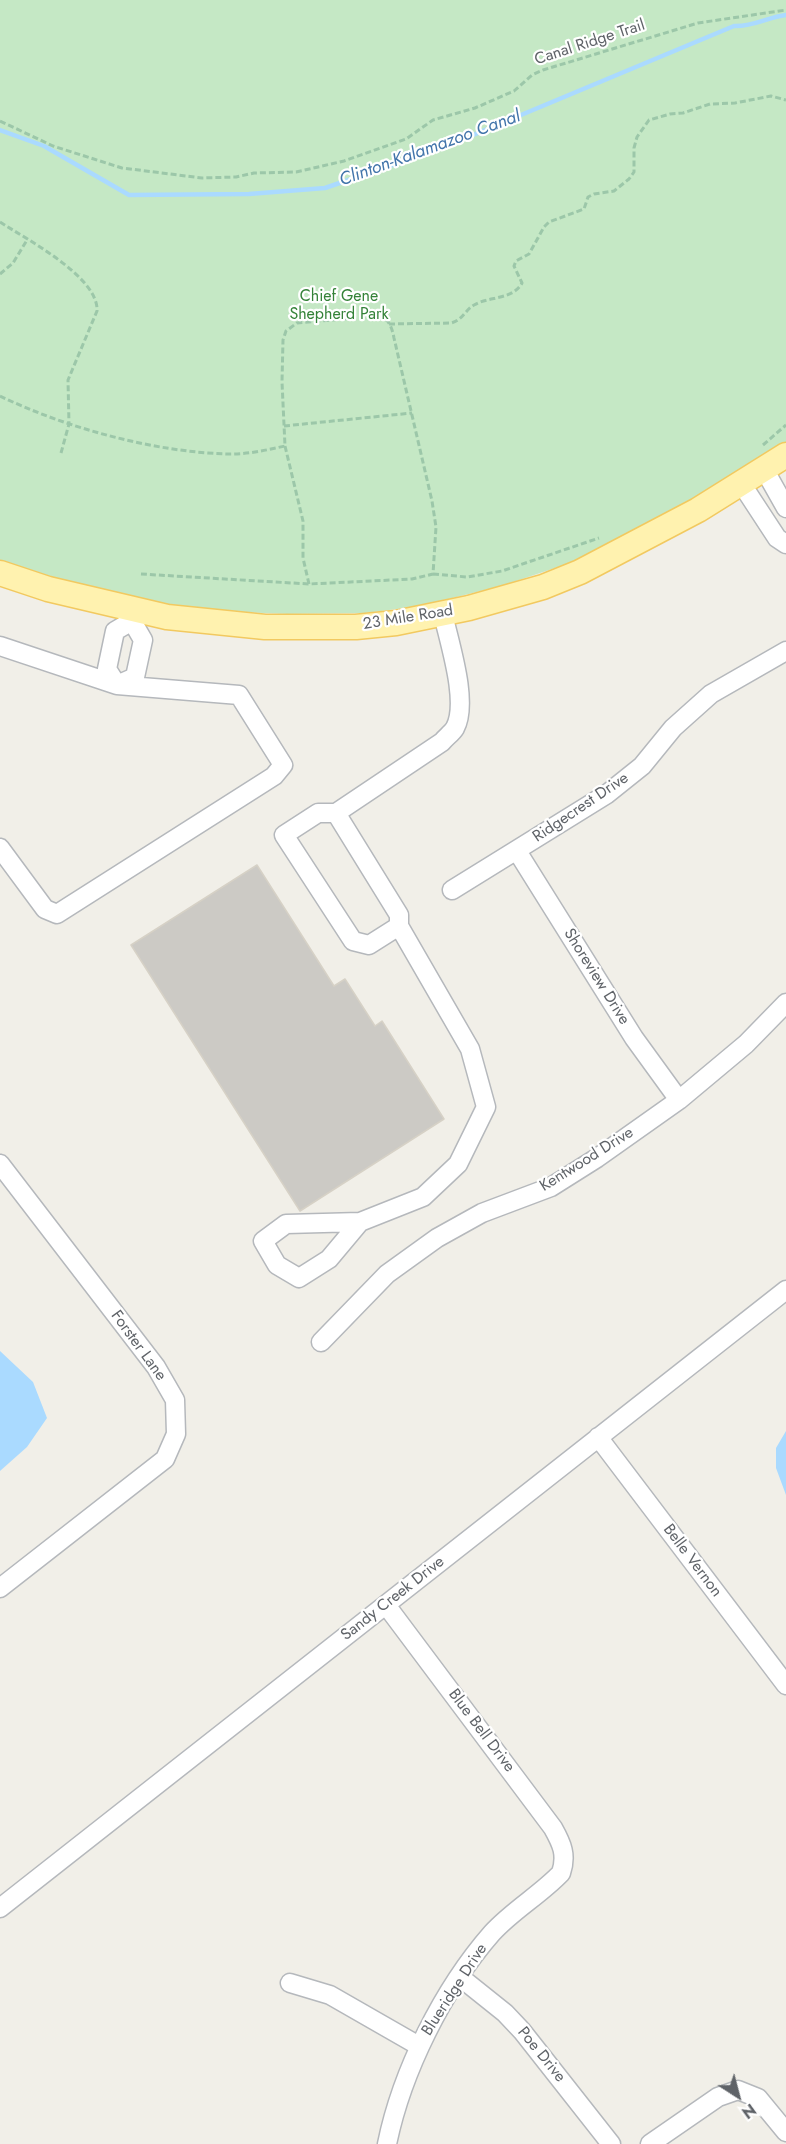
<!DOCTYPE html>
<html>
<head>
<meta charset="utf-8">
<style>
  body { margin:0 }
  #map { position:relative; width:786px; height:2144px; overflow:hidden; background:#f1efe8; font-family:Jost,sans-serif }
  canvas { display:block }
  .north { position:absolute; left:708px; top:2066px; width:60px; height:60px; -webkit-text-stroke:4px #fff; paint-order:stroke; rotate:144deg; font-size:16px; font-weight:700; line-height:24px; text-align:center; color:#5f6368 }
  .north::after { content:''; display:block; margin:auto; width:21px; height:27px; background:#5f6368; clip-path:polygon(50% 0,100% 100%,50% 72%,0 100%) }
</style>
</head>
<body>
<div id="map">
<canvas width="786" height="2144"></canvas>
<div class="north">N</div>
</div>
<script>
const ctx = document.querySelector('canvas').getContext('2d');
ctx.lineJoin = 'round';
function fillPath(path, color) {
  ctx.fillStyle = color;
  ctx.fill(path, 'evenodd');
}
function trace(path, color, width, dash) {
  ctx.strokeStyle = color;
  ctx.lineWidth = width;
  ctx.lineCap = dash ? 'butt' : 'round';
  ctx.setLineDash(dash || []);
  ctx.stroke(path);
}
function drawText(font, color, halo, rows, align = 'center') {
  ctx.font = font + ' Jost,sans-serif';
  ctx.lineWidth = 4.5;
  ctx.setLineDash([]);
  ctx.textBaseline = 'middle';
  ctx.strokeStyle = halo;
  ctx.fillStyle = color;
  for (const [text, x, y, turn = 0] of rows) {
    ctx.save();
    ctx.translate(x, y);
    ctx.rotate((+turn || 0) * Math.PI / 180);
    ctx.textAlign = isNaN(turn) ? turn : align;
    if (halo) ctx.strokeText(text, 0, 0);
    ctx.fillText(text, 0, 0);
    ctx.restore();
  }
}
const green = new Path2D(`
  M0,0h786v447l-153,89 -72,30 -60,20 -81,20 -54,7 -79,1 -119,-5 -168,-44z`);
const water = new Path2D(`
  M0,1351l33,31 14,36 -20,29 -27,24z
  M786,1431v64l-10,-27v-20z`);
const stream = new Path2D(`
  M0,130l44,16 85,49 120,-1 76,-6 117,-40 292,-122c19,1 34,-9 52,-11`);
const building = new Path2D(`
  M257,865l77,121 11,-7 30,47 7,-5 62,98 -144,92 -169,-266z`);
const path = new Path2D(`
  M0,121l53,25 69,22 80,10 34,-1 18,-4 42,-1 48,-11 62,-22 27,-19 42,-12 39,-17 18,-16 11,-5 155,-47 88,-13
  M0,222c26,17 99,55 97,89l-29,69 1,44 -8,29
  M0,274l13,-11 14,-23
  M389,324l62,-1c12,-3 14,-13 23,-18 15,-9 39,-5 48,-22l-8,-17 2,-5 13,-7 15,-27 5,-5 35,-13 4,-12 6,-3 20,-3 15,-12 5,-7v-24l3,-11 12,-17 21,-6 13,-1 27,-9 25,-1 36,-7 15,4
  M0,396c66,32 157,57 231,58 18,0 36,-4 54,-8l-3,-64 1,-42 3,-9 11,-8 80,-7c12,1 15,12 17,22l38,163 4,26 -3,47 -21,5 -103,5 -168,-10
  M284,426l128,-13
  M763,445l23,-20
  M285,446l18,75v37l6,26
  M433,574l34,3 35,-6 97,-33`);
const minor = new Path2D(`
  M764,469l22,39
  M741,483l36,55 9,6
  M132,621l-17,10 -8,38 10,16 18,-8 8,-37 -11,-19 1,-12
  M0,646l117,39 122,10 44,70 -9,11 -217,138 -12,-5 -45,-61
  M336,813h-18l-34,22 69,106 16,4 30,-19v-11l-63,-102 106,-71c4,-5 10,-9 13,-14 14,-26 -6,-86 -12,-114
  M517,851l117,187 45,62
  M452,890l155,-96 35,-28 31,-38 38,-34 75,-43
  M0,1164l156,203 19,33 1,34 -11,25 -165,129
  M360,1222l-31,37 -30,19 -22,-13 -14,-24 23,-17 74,-2 63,-25 35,-33 28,-57 -16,-58 -71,-123
  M321,1342l66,-68 50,-36 45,-25 69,-26 46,-29 82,-58 67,-56 40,-41
  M598,1437l188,248
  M386,1605l167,223c9,16 14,27 8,45 -21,22 -48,37 -69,60 -49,56 -90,138 -105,211
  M0,1908l786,-618
  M460,1977l45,36 17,18 89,113
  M290,1983l40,12 89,51
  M650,2144l68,-47 20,-7 20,8 28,34`);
const major = new Path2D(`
  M0,573l48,16 119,28 98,10h91l40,-4 73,-15 74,-21 37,-15 118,-62 88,-55`);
const streetNames = [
  ["Canal Ridge Trail",590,43,-18],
  ["23 Mile Road",408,618,-9],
  ["Ridgecrest Drive",581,808,-34],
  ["Shoreview Drive",596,977,58],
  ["Kentwood Drive",587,1160,-32],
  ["Forster Lane",138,1346,54],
  ["Belle Vernon",692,1561,53],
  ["Sandy Creek Drive",393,1599,-38],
  ["Blue Bell Drive",481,1731,53],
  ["Blueridge Drive",455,1990,-57],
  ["Poe Drive",541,2055,51]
];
const parkNames = [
  ["Chief Gene",339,297],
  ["Shepherd Park",339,315]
];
const waterNames = [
  ["Clinton-Kalamazoo Canal",430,149,-20]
];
fillPath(green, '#c5e8c5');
fillPath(water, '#aadaff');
trace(stream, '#aadaff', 4.5);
fillPath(building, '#cccac5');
trace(building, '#d6d1c6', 1.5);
trace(minor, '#b5b8bc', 21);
trace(major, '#f2c960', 27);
trace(path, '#9cc7a9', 3, [6, 3]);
trace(minor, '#fff', 18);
trace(major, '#fff2af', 24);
drawText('16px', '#5f6368', '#fff', streetNames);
drawText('16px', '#348238', '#fff', parkNames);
drawText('italic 18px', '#4174aa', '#fff', waterNames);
</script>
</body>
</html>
